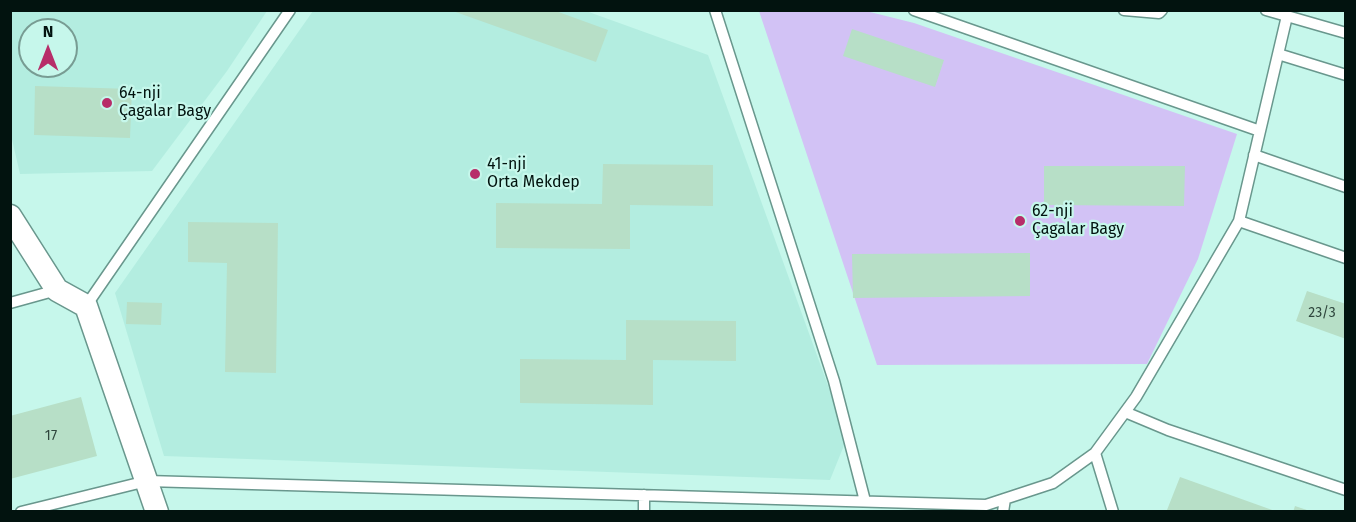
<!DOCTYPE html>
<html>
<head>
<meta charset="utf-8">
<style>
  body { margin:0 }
  #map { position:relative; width:1356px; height:522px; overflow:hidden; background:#c6f7eb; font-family:"Fira Sans",sans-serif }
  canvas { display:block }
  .frame { position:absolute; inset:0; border:12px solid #02130f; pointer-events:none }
  .north { position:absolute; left:18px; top:18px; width:60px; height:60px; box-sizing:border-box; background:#c6f7eb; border:2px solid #789c93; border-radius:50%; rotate:0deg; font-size:16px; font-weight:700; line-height:24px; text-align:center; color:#02130f }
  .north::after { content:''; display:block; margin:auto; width:21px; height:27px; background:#b72d69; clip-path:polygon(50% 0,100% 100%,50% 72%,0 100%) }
</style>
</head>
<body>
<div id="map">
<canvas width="1356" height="522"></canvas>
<div class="frame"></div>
<div class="north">N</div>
</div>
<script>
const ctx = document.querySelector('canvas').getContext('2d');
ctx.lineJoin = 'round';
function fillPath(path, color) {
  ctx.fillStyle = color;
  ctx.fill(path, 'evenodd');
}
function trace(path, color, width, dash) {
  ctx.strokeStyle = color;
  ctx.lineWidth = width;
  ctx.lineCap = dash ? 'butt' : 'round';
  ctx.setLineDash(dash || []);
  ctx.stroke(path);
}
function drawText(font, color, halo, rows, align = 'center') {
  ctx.font = font + ' "Fira Sans",sans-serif';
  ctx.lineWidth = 4.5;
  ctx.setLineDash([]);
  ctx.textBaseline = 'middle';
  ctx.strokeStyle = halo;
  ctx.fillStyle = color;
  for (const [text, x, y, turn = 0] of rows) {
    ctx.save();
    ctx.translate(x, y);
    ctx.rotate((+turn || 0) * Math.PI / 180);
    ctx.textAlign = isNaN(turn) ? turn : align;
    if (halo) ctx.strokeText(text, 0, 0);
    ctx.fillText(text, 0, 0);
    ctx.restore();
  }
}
const built = new Path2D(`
  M10,11h257l-40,60 -75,100 -132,3 -9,-39zM30,30h36v36h-36z
  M313,11h273l122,44 139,383 -17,42 -666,-24 -49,-163z`);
const green = new Path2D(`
  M759,11h107l48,12 323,111 -39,125 -51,105 -270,1z`);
const building = new Path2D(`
  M450,10h103l55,20 -12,32z
  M852,29l92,31 -9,27 -92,-31z
  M35,86l97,3 -2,49 -96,-3z
  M603,164l110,1v41l-83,-1v44l-134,-1v-45l106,1z
  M1044,166h141l-1,40 -140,-1z
  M188,222l90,1 -2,150 -51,-1 2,-109 -39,-1z
  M1030,253v43l-177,2 -1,-44z
  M1307,291l39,13v35l-50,-18z
  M127,302l35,1 -1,22 -35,-1z
  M626,320l110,1v40l-83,-1v45l-133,-2v-44l106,1z
  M81,397l16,59 -87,23v-63z
  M1180,477l95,34v1l-108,-2z
  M1295,506l15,5v1h-17z`);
const service = new Path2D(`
  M715,10l119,371 31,120
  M914,10l346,121 -21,90
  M1124,10l35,3 3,-3
  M1266,10l80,23
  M1278,54l68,21
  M1260,131l27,-115
  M1254,155l92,32
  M10,303l47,-13
  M86,306l204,-296
  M1125,412l43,18 178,60
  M1095,453l18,59
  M21,512l126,-31 839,24 67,-22 42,-30 41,-56 103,-176 107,37
  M644,512v-17
  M1003,512l2,-13`);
const minor = new Path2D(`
  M10,216l47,74 29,16 71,206`);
const markers = [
  [107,103,6,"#b72d69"],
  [475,174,6,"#b72d69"],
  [1020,221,6,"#b72d69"]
];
const numberNames = [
  ["23/3",1322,313],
  ["17",51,436]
];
const poiNames = [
  ["64-nji",119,94],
  ["Çagalar Bagy",119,112],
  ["41-nji",487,165],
  ["Orta Mekdep",487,183],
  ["62-nji",1032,212],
  ["Çagalar Bagy",1032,230]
];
fillPath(built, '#b3ede0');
fillPath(green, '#d2c2f5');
fillPath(building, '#b7dfc7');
trace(service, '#69978d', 13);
trace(minor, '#69978d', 25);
trace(service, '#fff', 10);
trace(minor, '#fff', 22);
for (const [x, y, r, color] of markers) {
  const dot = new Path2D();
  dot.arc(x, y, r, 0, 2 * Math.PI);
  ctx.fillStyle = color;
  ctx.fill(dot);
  trace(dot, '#c6f7eb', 2);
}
drawText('14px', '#2f463d', null, numberNames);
drawText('16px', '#02130f', '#c6f7eb', poiNames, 'left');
</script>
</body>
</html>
